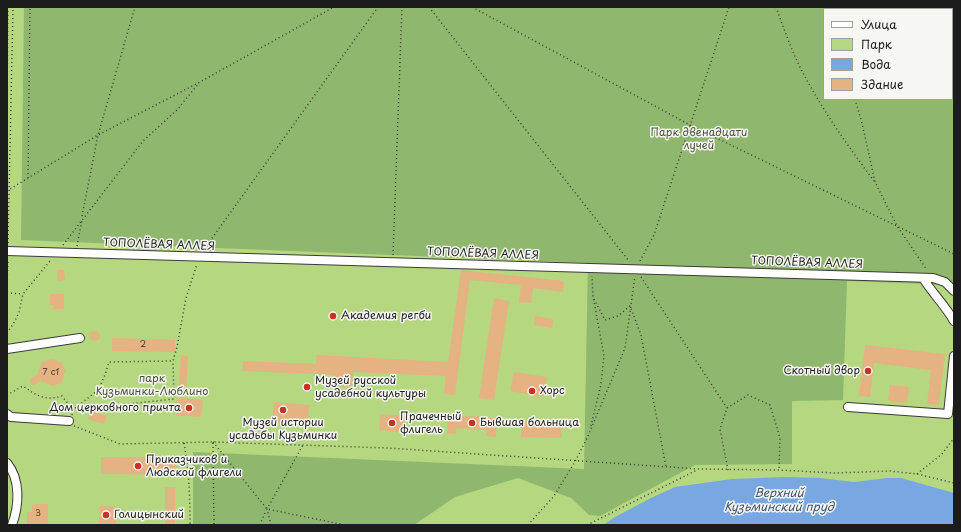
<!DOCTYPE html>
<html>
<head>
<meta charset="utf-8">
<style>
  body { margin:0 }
  #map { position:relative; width:961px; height:532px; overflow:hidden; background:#f5e8d6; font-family:"Playpen Sans",sans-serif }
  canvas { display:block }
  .frame { position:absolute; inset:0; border:8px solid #1c1c1c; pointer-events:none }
  .legend { position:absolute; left:823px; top:8px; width:130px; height:92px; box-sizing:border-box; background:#f6f6f2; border:1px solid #9f9f9c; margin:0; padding:5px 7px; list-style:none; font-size:12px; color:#1c1c1c }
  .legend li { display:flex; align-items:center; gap:8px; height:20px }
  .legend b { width:20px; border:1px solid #9f9f9c }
</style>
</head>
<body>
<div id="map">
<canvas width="961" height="532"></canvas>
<div class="frame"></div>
<ul class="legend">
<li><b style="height:5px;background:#fff"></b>Улица</li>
<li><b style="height:11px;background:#b4d77f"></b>Парк</li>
<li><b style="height:11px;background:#79a7e2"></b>Вода</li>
<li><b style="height:11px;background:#e4b381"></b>Здание</li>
</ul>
</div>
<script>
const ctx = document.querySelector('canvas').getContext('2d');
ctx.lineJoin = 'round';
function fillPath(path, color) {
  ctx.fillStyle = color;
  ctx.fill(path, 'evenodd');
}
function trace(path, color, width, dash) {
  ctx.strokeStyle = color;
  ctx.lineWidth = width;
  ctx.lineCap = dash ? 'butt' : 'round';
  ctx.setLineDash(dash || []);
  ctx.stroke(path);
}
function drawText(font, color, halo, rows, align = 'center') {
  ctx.font = font + ' "Playpen Sans",sans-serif';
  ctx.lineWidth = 3;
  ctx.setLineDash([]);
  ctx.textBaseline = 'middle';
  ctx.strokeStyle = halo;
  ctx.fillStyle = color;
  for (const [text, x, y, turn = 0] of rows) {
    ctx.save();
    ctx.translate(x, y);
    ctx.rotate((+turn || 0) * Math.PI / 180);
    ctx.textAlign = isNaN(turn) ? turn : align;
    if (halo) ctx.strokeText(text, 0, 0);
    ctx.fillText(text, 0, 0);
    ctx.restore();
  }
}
const green = new Path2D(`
  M7,7h947v518h-947zM824,9h128v90h-128z`);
const forest = new Path2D(`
  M24,7h930v278l-107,-4 -4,119 -51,1v63l-97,1 -95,51 -11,-1 -18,-17 -53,-20 -63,19 -41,28h-221v-73l391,17 4,-206 -567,-23zM824,9h128v90h-128z`);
const water = new Path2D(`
  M787,477l33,1 34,4 33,-4h14l53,15v32h-351l12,-8 36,-19 24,-11 57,-8z`);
const building = new Path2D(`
  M57,270h7l1,10 -7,1z
  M461,270l103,11 -1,11 -30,-4 -2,15 -12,-1 2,-17 -51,-5 -15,115 -11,-1 2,-18 -93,-4 -1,15 -18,-1 1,-11 -93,-4 1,-10 73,3 1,-9 131,7z
  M50,294h14v15h-11l1,-4h-4z
  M494,298l15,3 -15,99 -15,-2z
  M535,316l18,3 -1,9 -18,-3z
  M90 336a5 5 0 1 1 10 0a5 5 0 1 1-10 0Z
  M112,338l63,2v12l-63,-1z
  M865,345l80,9 -6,51 -12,-1 4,-34 -57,-7 -4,34 -11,-1z
  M181,355l7,1 -2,30h-7z
  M51,359l10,3 5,10 -2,1v3l-3,7 -9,3 -8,-4 -2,1 -1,-3 -7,5 -3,-1 -1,-2v-3l8,-5v-2l4,-10z
  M514,372l33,5 -3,20 -34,-6z
  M890,385l19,2 -2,16 -15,-1v-1l-4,-1z
  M177,398l26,2 -2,17 -25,-2z
  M274,402l35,3 -1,20 -36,-3z
  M91,411l16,5 -3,8 -16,-5z
  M380,414l26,2 -1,16 -26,-2z
  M448,415l49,3 -1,19 -10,-1 1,-6 -31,-2v6l-9,-1z
  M521,421l41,1v16l-41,-1z
  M101,457l75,1 -1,17 -74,-1z
  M165,487h10v38h-10z
  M35,504h13v21h-21v-13h5v-7h3z
  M100,506l17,1 -1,18h-17z`);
const path = new Path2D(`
  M429,7l200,254
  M472,7l218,118 264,129
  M776,7c8,22 16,45 27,66 20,38 45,73 71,108
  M845,7v2
  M855,99l7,24 13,59 22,44 30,44
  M7,100l1,-93
  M28,178l2,-171
  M7,191l91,-56 102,-53 134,-75
  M82,216l16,-81 37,-128
  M8,243l5,-236
  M63,245l80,-104 34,-31 22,-27
  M77,246l5,-26
  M205,248l173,-241
  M393,255l9,-248
  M640,261l14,-26 75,-228
  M641,277l86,131
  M7,283l1,-24
  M7,293l16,1
  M594,299l11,21 13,-4 12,-10 11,29 25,132
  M7,333l8,-12 4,-9 4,-18 27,-33
  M7,395l16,-9c14,10 22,15 39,10l11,14
  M73,410l101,-11 -1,-38
  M72,415l1,-5 25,-20 7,-15 4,-13 64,-1 4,-14 9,-49 11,-34
  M74,426l46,18 93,-2 175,6 311,21 80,1 56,3 55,-2 27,3 37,9
  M591,426l10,-42 3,-28 -11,-60 -1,-20
  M213,442l54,67 78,16
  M184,443c5,28 6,53 6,82
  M213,443l1,82
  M728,470l-8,-41 7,-21 21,-13 22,10 10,33 -1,31
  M917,474l25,-20 12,-16
  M260,525l6,-15
  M271,525l-4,-16 36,-64
  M528,525l26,-29 22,-36 12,-24 37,-88 10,-72
  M587,525l110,-55`);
const minor = new Path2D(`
  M7,251l926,27 12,4 9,9
  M923,278c9,15 22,27 31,43
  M7,349l73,-11
  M848,407l100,7 6,-58
  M7,414l4,3 58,4
  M7,463c14,17 12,43 5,62`);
const markers = [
  [333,316,4,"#c8321e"],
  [868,371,4,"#c8321e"],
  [307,387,4,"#c8321e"],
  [532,391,4,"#c8321e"],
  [189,408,4,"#c8321e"],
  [283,410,4,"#c8321e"],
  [392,423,4,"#c8321e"],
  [472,423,4,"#c8321e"],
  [138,466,4,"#c8321e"],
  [106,515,4,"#c8321e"]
];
const numberNames = [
  ["2",143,345],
  ["7 с1",51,373],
  ["3",38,514]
];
const parkNames = [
  ["Парк двенадцати",699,133],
  ["лучей",699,146],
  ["парк",152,379],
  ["Кузьминки-Люблино",152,392]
];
const streetNames = [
  ["ТОПОЛЁВАЯ АЛЛЕЯ",159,245,2],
  ["ТОПОЛЁВАЯ АЛЛЕЯ",483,254,2],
  ["ТОПОЛЁВАЯ АЛЛЕЯ",807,263,2]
];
const poiNames = [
  ["Академия регби",341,316],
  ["Скотный двор",860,371,"right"],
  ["Музей русской",315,381],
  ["усадебной культуры",315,394],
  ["Хорс",540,391],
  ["Дом церковного причта",181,408,"right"],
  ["Прачечный",400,417],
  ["флигель",400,430],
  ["Музей истории",283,423,"center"],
  ["усадьбы Кузьминки",283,436,"center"],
  ["Бывшая больница",480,423],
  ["Приказчиков и",146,460],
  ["Людской флигели",146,473],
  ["Голицынский",114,515]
];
const waterNames = [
  ["Верхний",779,494],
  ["Кузьминский пруд",779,508]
];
fillPath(green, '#b4d77f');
fillPath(forest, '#8fb86e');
fillPath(water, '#79a7e2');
fillPath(building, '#e4b381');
trace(minor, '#3d3b38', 10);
trace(path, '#3d3b38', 1.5, [1, 3]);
trace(minor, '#fff', 8);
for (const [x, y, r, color] of markers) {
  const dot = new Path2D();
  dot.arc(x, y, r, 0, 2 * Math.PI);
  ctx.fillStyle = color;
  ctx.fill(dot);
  trace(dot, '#f6f6f2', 1.5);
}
drawText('9px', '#4e4235', null, numberNames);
drawText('11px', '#4a543a', '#f6f6f2', parkNames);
drawText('11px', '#1c1c1c', '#f6f6f2', streetNames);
drawText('11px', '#1c1c1c', '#f6f6f2', poiNames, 'left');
drawText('italic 12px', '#41546b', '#f6f6f2', waterNames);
</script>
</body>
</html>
